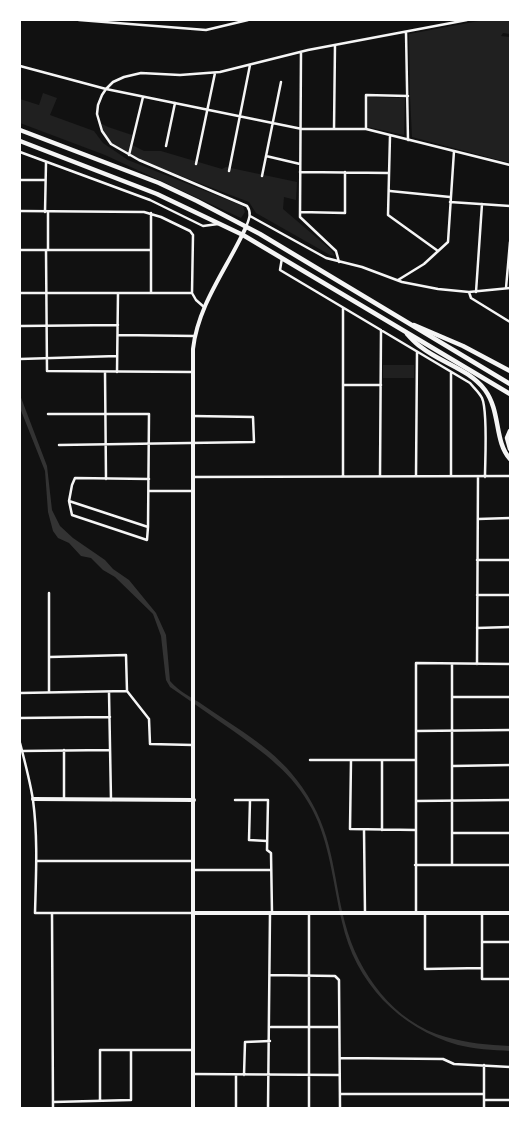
<!DOCTYPE html>
<html>
<head>
<meta charset="utf-8">
<style>
  body { margin:0 }
  #map { position:relative; width:530px; height:1128px; overflow:hidden; background:#111; font-family:Rubik,sans-serif }
  canvas { display:block }
  .frame { position:absolute; inset:0; border:21px solid #fff; pointer-events:none }
</style>
</head>
<body>
<div id="map">
<canvas width="530" height="1128"></canvas>
<div class="frame"></div>
</div>
<script>
const ctx = document.querySelector('canvas').getContext('2d');
ctx.lineJoin = 'round';
function fillPath(path, color) {
  ctx.fillStyle = color;
  ctx.fill(path, 'evenodd');
}
function trace(path, color, width, dash) {
  ctx.strokeStyle = color;
  ctx.lineWidth = width;
  ctx.lineCap = dash ? 'butt' : 'round';
  ctx.setLineDash(dash || []);
  ctx.stroke(path);
}
const green = new Path2D(`
  M484,20h26v14l-7,-1 -2,3 9,1v126l-98,-26 -2,-41 -1,-62z
  M43,93l14,5 -7,17 44,16 9,12 25,17 115,46 2,6 -4,6 -136,-63 -85,-32v-24l19,6z
  M368,97l37,1 -1,37 -36,-8z
  M98,122l10,5 24,8 -2,9 14,7h17l61,18 4,-2 71,15 -1,18 -12,-3 -1,12 48,41 4,6 -5,-1 -74,-42 -7,-11 -110,-42 -21,-11 -13,-12z
  M383,365h31v13h-31z`);
const water = new Path2D(`
  M20,395l27,71 5,44 8,16 13,12 32,22 8,9 16,11 27,33 10,22 4,46c8,10 23,17 33,24 35,24 75,46 99,82 32,46 30,85 43,136 13,50 49,100 101,114 21,6 42,8 64,9v5c-17,-1 -36,-2 -52,-6 -59,-17 -103,-63 -116,-123 -9,-38 -12,-79 -30,-113 -19,-36 -48,-56 -80,-79 -21,-14 -41,-29 -62,-43l-4,-7 -1,-8 -4,-36 -8,-22 -38,-37 -12,-7 -12,-12 -10,-2 -12,-13 -11,-5 -5,-7 -5,-19 -3,-41 -25,-63z`);
const minor = new Path2D(`
  M79,20l127,10 42,-10
  M406,32l2,108
  M301,52l-1,165 36,34 3,11
  M20,66l86,23 196,40h64l144,36
  M334,129l1,-84
  M366,129v-34l42,1
  M390,136l-2,79 50,36
  M166,146l9,-43
  M20,152l130,48 53,26 15,-2
  M129,155l14,-58
  M266,156l34,8
  M196,164l19,-91
  M229,171l21,-106
  M300,172l89,1
  M262,176l19,-94
  M20,180h25
  M390,191l60,6
  M450,202l60,4
  M20,211l124,1 17,5 29,14 3,4 -1,58 4,7 8,7
  M45,212l1,-49
  M300,212l45,1v-41
  M151,213v80
  M250,216l76,42 36,9 40,15 36,7 31,3 41,-4
  M246,227c3,-8 6,-14 1,-21l-108,-46 -28,-16 -9,-13 -5,-17 1,-9 4,-10 4,-6 7,-7 11,-5 17,-4 39,2 40,-3 88,-22 159,-30
  M20,250h131
  M46,250l1,121 146,1
  M48,250v-38
  M282,258l-2,12 190,113c4,5 9,9 12,15 6,13 3,62 3,79
  M398,280l26,-16 24,-22 6,-91
  M506,288l4,-46
  M469,292l2,6 39,24
  M476,292l6,-88
  M20,293h172
  M20,326l98,-1
  M118,335l77,1
  M20,359l97,-3
  M105,372l1,107
  M117,372l1,-79
  M343,385h38
  M48,414h101l-1,113 -1,13 -75,-25 -3,-14
  M59,445l195,-3 -1,-25 -60,-1
  M343,476v-168
  M380,476l1,-146
  M416,476l1,-124
  M451,476v-104
  M193,477l317,-1
  M149,491h44
  M478,519l32,-1
  M148,527l-79,-26 3,-16 3,-7 74,1
  M477,560h33
  M49,593v99
  M477,595h33
  M477,628l33,-1
  M50,657l76,-2 1,36 22,28 1,25 43,1
  M452,664v201
  M477,664l1,-187
  M109,692l2,108
  M20,693l107,-2
  M452,697h58
  M20,718l90,-1
  M416,731l94,-1
  M20,743c5,19 10,38 13,57 5,38 3,75 2,113h158
  M64,750v49
  M22,751l88,-1
  M310,760h106
  M351,760l-1,69 66,1
  M382,760v70
  M453,766l57,-1
  M235,800h33l-1,50 4,3 1,60
  M250,800l-1,40 18,1
  M416,801l94,-1
  M364,830l1,83
  M452,833h58
  M37,861h156
  M415,865h95
  M193,870h78
  M52,913l1,195
  M416,913v-250l94,1
  M425,913v56l57,-1
  M482,913v66h28
  M482,942h28
  M270,975l65,1 4,4 1,128
  M271,1027h68
  M340,1058l103,1 11,5 56,3
  M193,1074l146,1
  M236,1075v33
  M244,1075l1,-33 25,-1
  M340,1094h144
  M484,1100h26
  M100,1101v-51h93
  M54,1102l77,-2v-50
  M268,1108l2,-195
  M309,1108v-195
  M484,1108v-43`);
const tertiary = new Path2D(`
  M193,913v195`);
const secondary = new Path2D(`
  M246,227c-18,40 -48,77 -53,122v564h317
  M33,799l161,1`);
const primary = new Path2D(`
  M414,325l49,21 47,25
  M407,334c4,4 9,10 14,13 20,16 48,22 64,43 16,22 9,51 25,69
  M510,431l-3,7 3,11`);
const trunk = new Path2D(`
  M20,130l139,53 38,18 63,33 250,150
  M20,141l137,53 86,41 267,159`);
fillPath(green, '#202020');
fillPath(water, '#333');
trace(minor, '#f5f5f5', 2.5);
trace(tertiary, '#f5f5f5', 4);
trace(secondary, '#f5f5f5', 4);
trace(primary, '#f5f5f5', 4.5);
trace(trunk, '#f5f5f5', 4.5);
</script>
</body>
</html>
